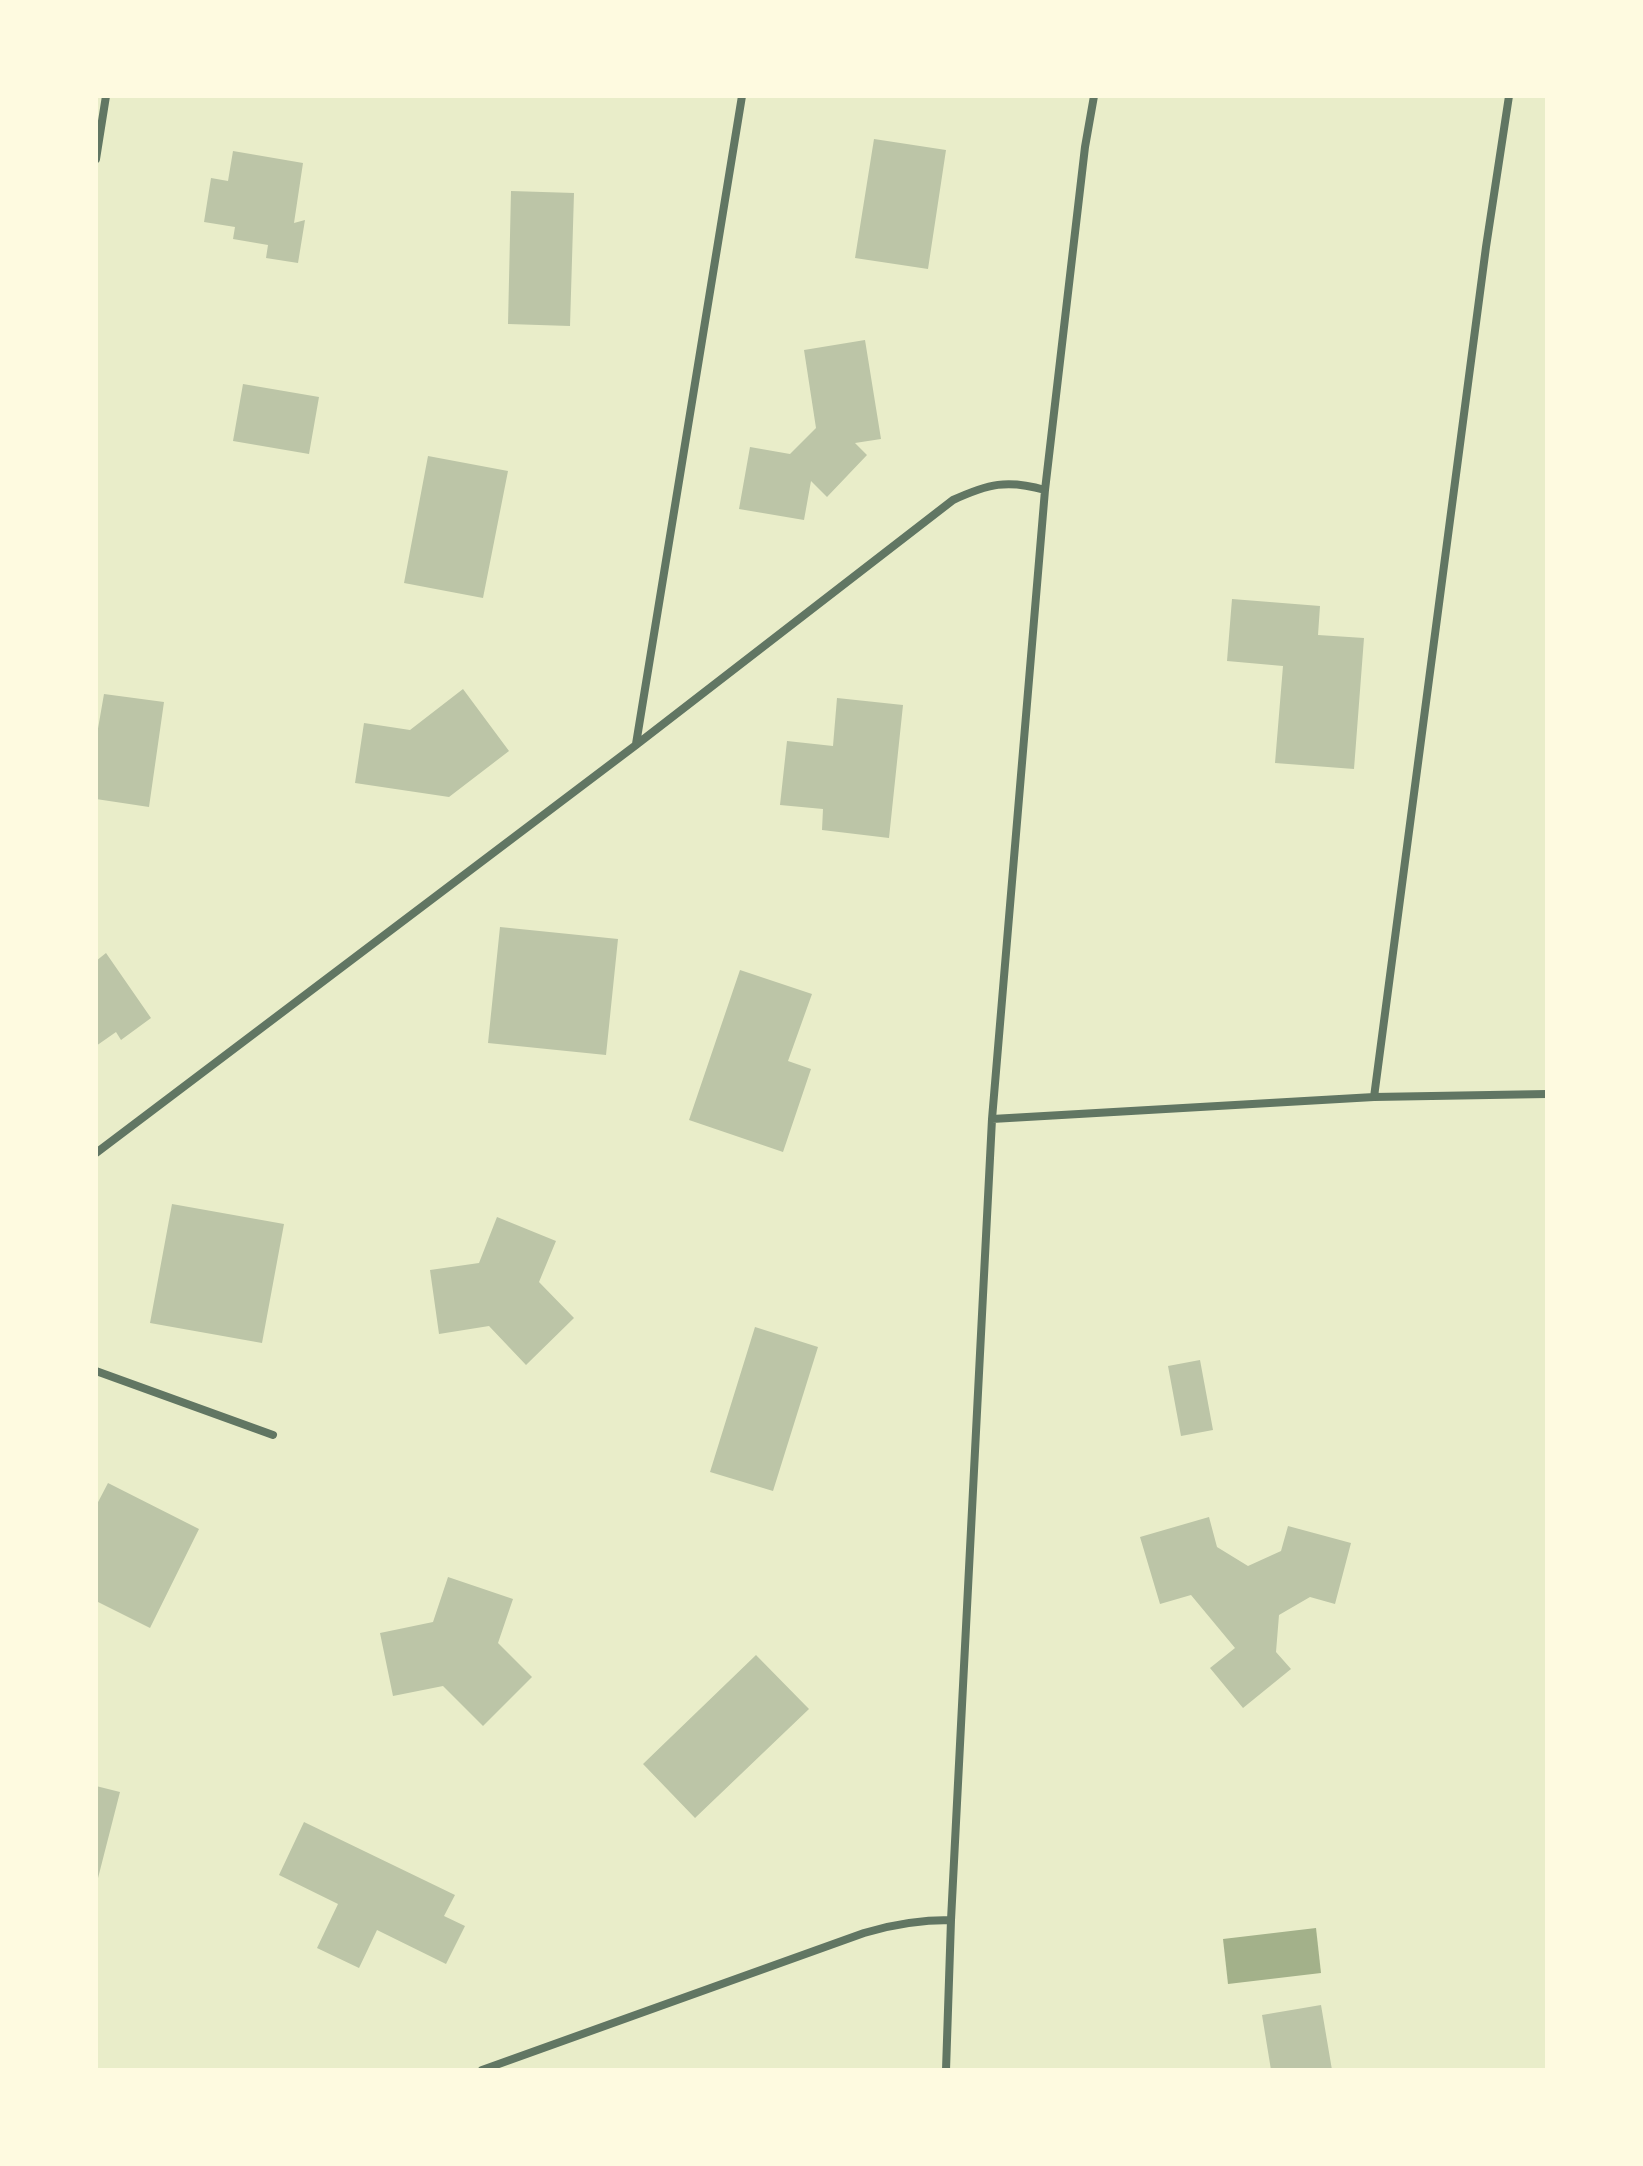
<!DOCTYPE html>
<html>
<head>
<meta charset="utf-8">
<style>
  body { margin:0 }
  #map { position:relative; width:1643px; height:2166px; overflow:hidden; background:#e9edc9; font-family:Quicksand,sans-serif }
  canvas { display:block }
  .frame { position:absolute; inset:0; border:98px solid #fefae0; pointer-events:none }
</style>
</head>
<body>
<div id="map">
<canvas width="1643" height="2166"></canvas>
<div class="frame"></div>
</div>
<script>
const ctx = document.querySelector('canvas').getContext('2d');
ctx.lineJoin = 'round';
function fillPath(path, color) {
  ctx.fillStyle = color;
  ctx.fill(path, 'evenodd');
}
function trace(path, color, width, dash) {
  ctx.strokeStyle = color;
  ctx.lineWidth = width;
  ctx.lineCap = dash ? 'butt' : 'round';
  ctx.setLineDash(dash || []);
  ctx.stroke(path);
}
const water = new Path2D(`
  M1316,1928l5,45 -93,11 -5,-45z`);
const building = new Path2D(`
  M874,139l72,11 -18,119 -73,-11z
  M233,151l70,12 -9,60 11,-3 -7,43 -32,-5 2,-13 -35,-6 2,-12 -31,-5 7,-44 17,3z
  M511,191l63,2 -4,133 -62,-2z
  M865,340l16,99 -26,4 12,12 -40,42 -16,-16 -7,39 -65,-11 11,-62 40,7 26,-26 -12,-78z
  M243,384l76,13 -10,57 -76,-13z
  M428,456l80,15 -25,127 -79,-15z
  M1232,599l88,7 -2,29 46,3 -10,131 -79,-6 8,-97 -56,-5z
  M463,689l46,62 -60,46 -94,-14 9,-60 46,7z
  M104,694l60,8 -15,105 -53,-8v-59z
  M837,698l66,7 -14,133 -67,-8 1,-21 -43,-4 7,-64 46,5z
  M500,927l118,12 -12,116 -118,-12z
  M106,953l45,65 -30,22 -5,-8 -20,14v-85z
  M740,970l72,24 -24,67 23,8 -28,83 -94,-32z
  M172,1204l112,20 -22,119 -112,-20z
  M497,1217l59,24 -17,41 35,36 -48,47 -37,-39 -50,8 -9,-64 49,-7z
  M755,1327l63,20 -45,144 -63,-19z
  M1200,1360l13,70 -32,6 -13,-70z
  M108,1483l91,46 -49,99 -54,-27v-95z
  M1209,1517l8,30 31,19 33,-15 7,-25 63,17 -16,61 -25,-7 -31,18 -3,37 15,17 -48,39 -33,-40 25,-20 -44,-53 -31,9 -20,-67z
  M448,1577l65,22 -15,44 34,34 -49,49 -40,-40 -50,10 -13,-63 53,-11z
  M756,1655l53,54 -114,109 -52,-54z
  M96,1786l24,6 -23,90h-1z
  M304,1822l151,73 -11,21 21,10 -19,38 -69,-34 -18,38 -42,-20 21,-44 -59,-29z
  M1321,2005l11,65h-61l-9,-55z`);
const minor = new Path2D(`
  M96,159l10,-63
  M636,744l106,-648
  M1374,1097l112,-850 23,-151
  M992,1119l382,-22 173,-3
  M96,1153l540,-408 317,-245c35,-16 54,-21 92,-10
  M96,1371l177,64
  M482,2070l382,-137c29,-9 56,-13 87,-13
  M946,2070l5,-150 41,-801 53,-629 40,-343 9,-51`);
fillPath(water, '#a3b18a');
fillPath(building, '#bcc5a7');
trace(minor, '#617663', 8);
</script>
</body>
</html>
